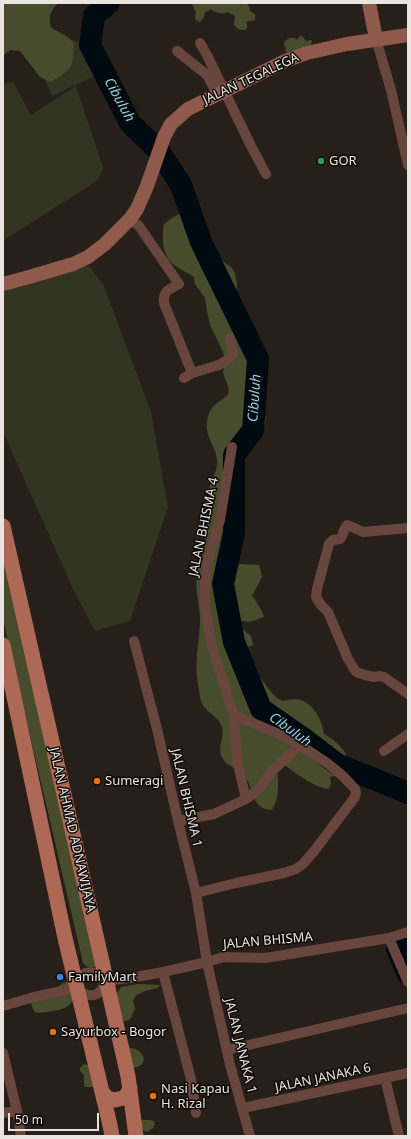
<!DOCTYPE html>
<html>
<head>
<meta charset="utf-8">
<style>
  body { margin:0 }
  #map { position:relative; width:411px; height:1139px; overflow:hidden; background:#27201a; font-family:"Noto Sans",sans-serif }
  canvas { display:block }
  .frame { position:absolute; inset:0; border:4px solid #e9e4e0; pointer-events:none }
  .scale { position:absolute; left:8px; top:1113px; width:91px; height:18px; box-sizing:border-box; border:2px solid #e9e4e0; border-top:0; padding-left:5px; font-size:12px; line-height:14px; white-space:nowrap; color:#e9e4e0; -webkit-text-stroke:3px #0d0a08; paint-order:stroke }
</style>
</head>
<body>
<div id="map">
<canvas width="411" height="1139"></canvas>
<div class="frame"></div>
<div class="scale">50 m</div>
</div>
<script>
const ctx = document.querySelector('canvas').getContext('2d');
ctx.lineJoin = 'round';
function fillPath(path, color) {
  ctx.fillStyle = color;
  ctx.fill(path, 'evenodd');
}
function trace(path, color, width, dash) {
  ctx.strokeStyle = color;
  ctx.lineWidth = width;
  ctx.lineCap = dash ? 'butt' : 'round';
  ctx.setLineDash(dash || []);
  ctx.stroke(path);
}
function drawText(font, color, halo, rows, align = 'center') {
  ctx.font = font + ' "Noto Sans",sans-serif';
  ctx.lineWidth = 3;
  ctx.setLineDash([]);
  ctx.textBaseline = 'middle';
  ctx.strokeStyle = halo;
  ctx.fillStyle = color;
  for (const [text, x, y, turn = 0] of rows) {
    ctx.save();
    ctx.translate(x, y);
    ctx.rotate((+turn || 0) * Math.PI / 180);
    ctx.textAlign = isNaN(turn) ? turn : align;
    if (halo) ctx.strokeText(text, 0, 0);
    ctx.fillText(text, 0, 0);
    ctx.restore();
  }
}
const green = new Path2D(`
  M3,3l43,29 33,10 16,34 -43,20 -23,-52z
  M13,82l18,33 45,-29 27,82 -5,12 -95,61v-157z
  M88,265l15,19 48,128 17,95 -38,114 -35,10 -21,-40 -71,-159v-143z`);
const forest = new Path2D(`
  M3,3h55c-8,9 -10,13 -7,25l17,9 6,6c-1,6 0,15 -2,20 -4,10 -14,15 -22,19l-10,-5 -20,-26 -10,-1 -7,6z
  M192,3h48v2l2,-2h5l2,3 1,5 5,3v6l-10,2 2,1v5l-2,2c-5,0 -9,-1 -11,-6l1,-6 -1,-3 -3,-1 -3,-2c-5,3 -14,0 -18,-3l-2,2 -3,1 -1,5 -4,5 -3,-1 -2,-3 1,-6 -2,-3z
  M302,36l4,5 6,-1 -1,6 -18,7 -3,-2 -2,2 -3,-2 1,-3 -2,-3v-3l5,-4h6l2,2 2,-3z
  M189,210l5,5 5,13 17,29 15,10 4,6 2,13v13l8,12 2,7 1,13 4,13 10,19 4,33 -3,13c4,9 3,13 -1,22l-14,-3 -13,14 1,14 -9,47 12,4 -5,12 -2,11 -10,10 2,20h7l8,4 20,1 3,12 -10,19c5,6 10,14 12,21l-15,5 -19,-3 21,17 2,9 -7,3 3,13 7,11 16,21 5,5 6,3c4,-1 9,-2 12,-2 18,1 27,21 29,35 16,10 27,19 25,40 -8,3 -12,0 -19,3l1,6 -2,6c-16,-2 -33,-16 -46,-25l-5,4c-1,16 3,27 -6,42 -20,0 -18,-19 -26,-32 -7,-11 -18,-10 -23,-19 -7,-11 2,-22 -1,-32 -3,-9 -12,-13 -18,-20 -4,-6 -5,-16 -6,-23 -4,-19 1,-42 2,-61 1,-16 -6,-32 -3,-48 1,-8 4,-16 6,-23 3,-10 4,-20 5,-30 1,-3 2,-6 3,-9 1,-7 -4,-14 -2,-24 2,-8 7,-16 8,-23 3,-17 -15,-28 -9,-49 4,-15 13,-14 21,-24l-1,-7 -5,-13 2,-14 -2,-7 -13,-27 -3,-14 -2,-13 -10,-14 -1,-7c-6,-4 -11,-6 -17,-10 -14,-8 -16,-28 -13,-43 8,-6 15,-11 25,-14z
  M3,548l94,418c-6,2 -10,2 -14,-3l-80,-344z
  M69,979c1,5 4,12 4,18 0,14 -26,15 -35,16l-3,-1 -3,-5 -1,-6 25,-10c3,-6 5,-8 11,-9z
  M138,984l22,1 -2,3 -13,3 -9,4 -3,6 2,7 -4,10 -3,2 -3,1 -3,-1 -5,-27 4,-6z
  M128,1048c8,0 14,3 16,11 -2,7 -5,8 -12,9z
  M84,1064l4,1 7,21 -3,1h-7l-1,-2v-10l-4,-4v-3z
  M143,1120h7l4,1 1,4 -2,3 -6,4 -3,-1 -5,-8z`);
const river = new Path2D(`
  M109,3l-15,13 -4,29 40,78 29,28 22,34 20,57 57,117 -5,71 -19,25v78l-11,51 11,58 27,67 42,29 34,26 71,29
  M408,974l-11,-25 11,-8`);
const street = new Path2D(`
  M376,39l15,51 17,75
  M200,43l7,12 44,91 15,28
  M177,51l30,24 11,20
  M130,219l9,7 40,58c-10,6 -16,6 -15,19l28,70
  M184,378l8,-5 27,-8 10,-6 4,-6 -3,-15
  M408,528l-45,4 -13,-6 -3,-1c-4,4 -3,10 -7,14l-7,1 -4,4 -12,45 -1,8 5,8 7,7 20,47 8,13 9,3 9,2 6,-1 4,1 24,17
  M134,641l23,88 21,92 18,72 11,69 23,103 20,71
  M384,751l24,-17
  M246,799l13,-10 12,-17 29,-27
  M178,821l36,-7 32,-15 -9,-39 -3,-45 -23,-71 -6,-41v-21l4,-26 11,-36 12,-73
  M196,893l40,-10 48,-10 12,-4 7,-5 12,-14 40,-53 1,-4 -1,-4 -12,-13 -16,-13 -27,-18 -23,-12 -43,-18
  M389,938l19,44
  M163,972l28,107 5,34
  M106,981l30,-4 27,-5 44,-10 17,-5 41,1 124,-20 19,-6
  M76,987c3,-18 20,-19 30,-6
  M76,988c13,12 25,9 30,-7
  M3,1006l31,-9 42,-9
  M227,1050l181,-42
  M3,1053l14,58 4,25
  M385,1078l14,58
  M243,1108l165,-35
  M3,1113l14,-2`);
const secondary = new Path2D(`
  M369,3l7,36
  M3,284l26,-7 44,-13 15,-7 17,-13 25,-25 7,-10 10,-23 17,-49 7,-13 17,-15 97,-48 22,-8 40,-9 61,-9`);
const primary = new Path2D(`
  M3,526l125,550 8,60
  M3,645l62,293 45,187 2,11
  M103,1093l4,5 8,2 8,-2 4,-3 3,-7`);
const markers = [
  [321,161,4,"#2e9e5b"],
  [97,781,4,"#e8710a"],
  [60,977,4,"#3f7fe0"],
  [53,1032,4,"#e8710a"],
  [153,1096,4,"#e8710a"]
];
const streetNames = [
  ["JALAN TEGALEGA",251,79,-25],
  ["JALAN BHISMA 4",204,527,-78],
  ["JALAN BHISMA 1",186,798,77],
  ["JALAN AHMAD ADNAWIJAYA",72,830,77],
  ["JALAN BHISMA",268,941,-5],
  ["JALAN JANAKA 1",240,1046,76],
  ["JALAN JANAKA 6",323,1078,-12]
];
const poiNames = [
  ["GOR",329,161],
  ["Sumeragi",105,781],
  ["FamilyMart",68,977],
  ["Sayurbox - Bogor",61,1032],
  ["Nasi Kapau",161,1089],
  ["H. Rizal",161,1104]
];
const waterNames = [
  ["Cibuluh",119,100,61],
  ["Cibuluh",255,398,-86],
  ["Cibuluh",290,730,36]
];
fillPath(green, '#313521');
fillPath(forest, '#474c2c');
trace(river, '#000a11', 22);
trace(street, '#68463d', 10);
trace(secondary, '#8f5a4b', 14);
trace(primary, '#ae6956', 15);
for (const [x, y, r, color] of markers) {
  const dot = new Path2D();
  dot.arc(x, y, r, 0, 2 * Math.PI);
  ctx.fillStyle = color;
  ctx.fill(dot);
  trace(dot, '#0d0a08', 1.5);
}
drawText('13px', '#e9e4e0', '#0d0a08', streetNames);
drawText('13px', '#e9e4e0', '#0d0a08', poiNames, 'left');
drawText('italic 14px', '#88ceea', '#0d0a08', waterNames);
</script>
</body>
</html>
